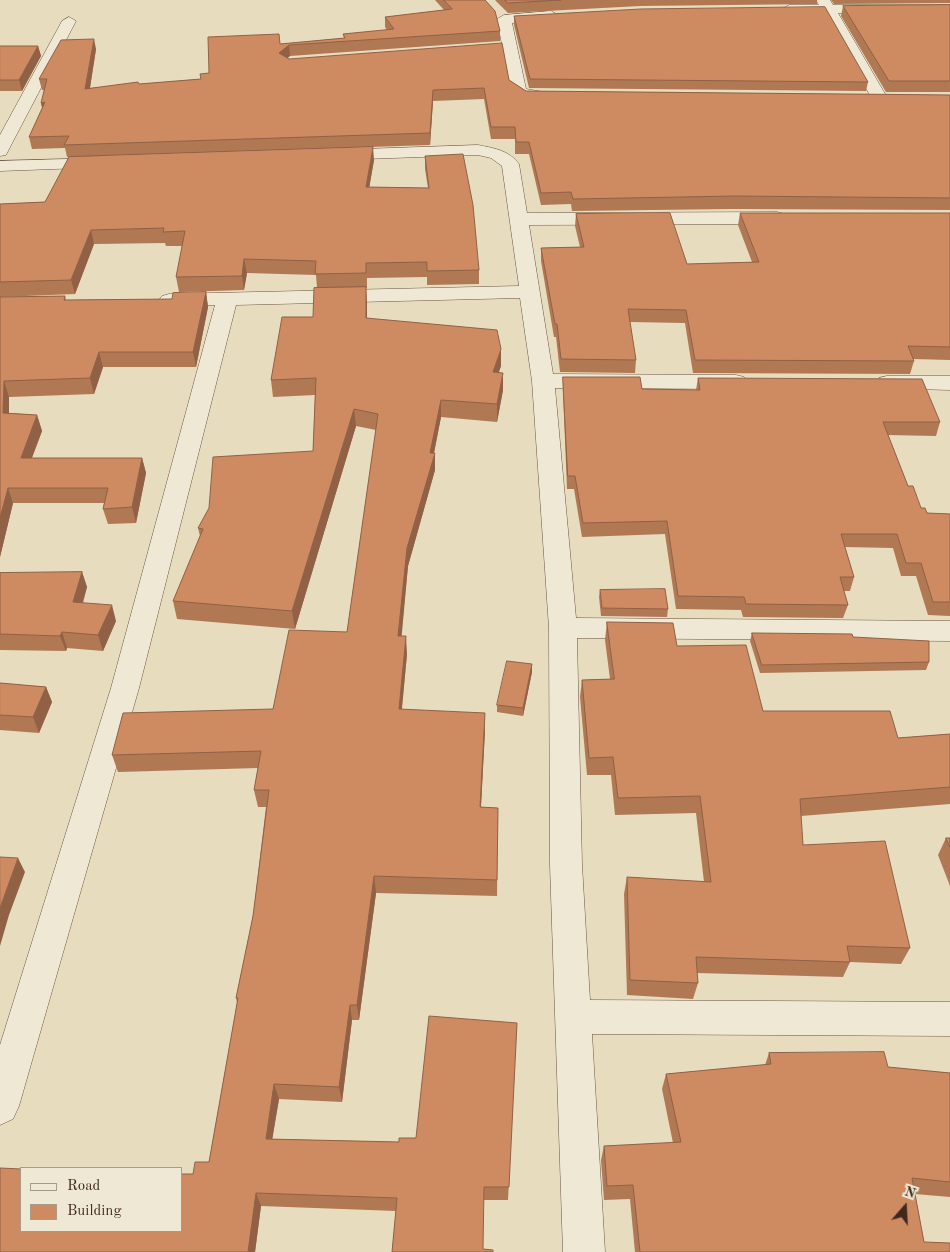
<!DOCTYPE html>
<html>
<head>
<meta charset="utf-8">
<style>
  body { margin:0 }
  #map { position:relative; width:950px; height:1252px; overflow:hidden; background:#e7dcbe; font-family:"Old Standard TT",serif }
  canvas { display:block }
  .legend { position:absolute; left:20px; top:1167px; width:162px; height:65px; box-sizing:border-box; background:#efe8d5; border:1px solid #a99b8b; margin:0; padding:6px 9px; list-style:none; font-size:15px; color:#40281c }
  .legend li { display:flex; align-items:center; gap:10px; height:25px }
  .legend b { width:25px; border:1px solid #a99b8b }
  .north { position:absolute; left:880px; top:1182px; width:50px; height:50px; -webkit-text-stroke:4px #efe8d5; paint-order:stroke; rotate:19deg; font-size:14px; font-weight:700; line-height:20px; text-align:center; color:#40281c }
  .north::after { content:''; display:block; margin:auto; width:18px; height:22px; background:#40281c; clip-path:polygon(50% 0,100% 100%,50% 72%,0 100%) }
</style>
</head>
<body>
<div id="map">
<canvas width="950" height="1252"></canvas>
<ul class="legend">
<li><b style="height:6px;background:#efe8d5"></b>Road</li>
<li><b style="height:14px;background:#ce8b62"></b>Building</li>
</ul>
<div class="north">N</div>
</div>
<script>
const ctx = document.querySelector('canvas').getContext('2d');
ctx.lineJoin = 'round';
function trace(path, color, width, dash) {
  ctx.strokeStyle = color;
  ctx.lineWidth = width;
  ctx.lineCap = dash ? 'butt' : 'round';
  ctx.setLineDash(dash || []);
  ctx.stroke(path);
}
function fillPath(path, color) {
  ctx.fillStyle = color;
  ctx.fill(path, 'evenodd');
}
const street = new Path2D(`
  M816,0h14l3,5h117v8h-112l50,86 -8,5 -8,-5 -48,-86h-35l-7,-4 7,-4h30z
  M551,11l7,4 -2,3 -44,5 14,66 29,5 2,3c-8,10 -39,4 -46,-6l-14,-72 7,-4z
  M69,17l7,4 -68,130 -2,4 -6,1v-21l62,-114z
  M478,145c15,3 31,5 41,19l8,49 250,-1 7,2 2,4 -2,4 -7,2 -248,1 24,149 183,1 8,2 3,5 -3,5 -8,2 -181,-1 21,230 374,3v20l-373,-3 5,227 8,135 360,2v34l-358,-2 13,218h-42l-13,-387 -1,-237 -17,-247 -12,-83 -284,7 -97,383 -120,418 -6,13 -13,6v-80l111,-357 104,-383 -46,1 -7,-2 -3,-4 3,-4 7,-2 350,-8 -17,-120 -11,-8 -13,-3 -143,5 -6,-1 -3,-4 3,-4 6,-1z
  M102,158l6,1 3,4 -3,4 -108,4v-10z
  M887,376h63v14l-71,-2 -3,-5 3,-5z`);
const wall = new Path2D(`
  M435,0h50l15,31v10l-210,15 -3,2 2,1 220,21 17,11 424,4v115l-218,-1 -160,2 -1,-7 -30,1 -12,-51h-14v-15h-24l-7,-40 -51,2 -3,44 -328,11 272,4 -5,27 59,1 -3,-19v-13l54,114v14l-52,1v-8l-60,1v10h-1l1,30 134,48 -3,7 5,17 -6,32 -56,-5 -7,36 1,17 -27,96 -7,70 6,18 -5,55 83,21 -4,77 17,1 -1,88 -121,-3 -17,127h-7l-10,82 -63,-3 -7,40 127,3 17,-4 101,-115 -9,177h-24l-92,52 4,-41 -135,-5 -6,46h-255l193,-78 16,-12 28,-159 -1,-5 17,-82 13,-109h-8l-4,-17 4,-22 -140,4 -6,-17 161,-46 74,-77 29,-202 -20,-4 -61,203 -118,-10 -4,-18 27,-65 -2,-8 115,-77 2,-56 -42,2 -2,-17 42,-63 4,-29 -1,-13 -69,-2 -3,17 -65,2 -3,-15 6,-31h-16l-1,-3 -71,1 -19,50 -75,3v-93l45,-2 24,-45h-2l-2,-9 -33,1 -3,-12 13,-29 -1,-5 3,-13h-2l-3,-11 57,-30 -6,39 111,-9 8,-6 71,-29 64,-6 -1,-4 44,-4 -2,-3v-10l59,-7z
  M495,0h322v4l-177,2 -132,7z
  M831,0h119v3l-116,1z
  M950,5v87h-64l-45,-76 2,-10z
  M514,16l354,66 -2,9 -337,-3 -15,-63z
  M0,46h38l3,10 -19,35h-22z
  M740,213h210v147l-37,-1 1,2 -4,13 -217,-1 -8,-50 -55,-1 6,38 -1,13 -75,-1 -4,-35h-2l-13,-76v-13l39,-1 -5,-21 1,-12 111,50 65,-2 -14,-37z
  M206,292l2,15 -12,60h-93l-9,27 -85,3v16l28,2 5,16 -10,27h110l4,15 -10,50 -28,1 -5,-15 1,-6h-91l-13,54v-260l65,-1 1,4 106,-1z
  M563,377l79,12 54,1 2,-12 242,44 -4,14 -48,-1 20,51 13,22 6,5 23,1v102l-22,-1 -12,-39h-15l-8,-28 -48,-1 9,30 -4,14h-6l4,14 -5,13 -100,-1 -2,-7 -65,-1 -11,-75 -83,3 -8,-48h-7l-4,-99z
  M82,572l5,15 -4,16 33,18 -13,30 -36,-3 -1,3 -66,-1v-77z
  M600,590l68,19 -1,8 -66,-1 -2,-19z
  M607,622l70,24 86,65 135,27 52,-4v70l-149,12 2,29 107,103 -9,16 -51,-2 -7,15 -146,-4 1,10 -5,16 -66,-4 -3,-101 3,-17 77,5 -8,-69 -81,2 -4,-40h-24l-7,-78 2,-17 28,-1 -5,-39z
  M752,633l101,4 76,25 -3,8 -166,3 -10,-32z
  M532,664v8l-9,44 -26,-4v-7z
  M0,683l46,4 6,15 -13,31 -39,-3z
  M946,838h4v48l-12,-31z
  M769,1053l119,14 62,6v124l-35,-3 9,48 26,10h-315l-5,-53 -26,1 -3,-40 3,-14 69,-3 -11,-54 4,-15 99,-9z`);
const shadedWall = new Path2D(`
  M94,39l2,10 -8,51 -3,-11z
  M289,45l1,11 -10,8 -1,-11z
  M38,46l3,10 -19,35 -3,-11z
  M433,90v11l-3,44v-12z
  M45,102l-1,12 -3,-11z
  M373,147l1,13 -7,41 -1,-14z
  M91,230l3,14 -19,50 -4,-14z
  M244,259l3,14 -3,17 -2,-14z
  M366,287l1,17v31l-1,-17z
  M206,292l2,15 -12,60 -3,-15z
  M501,349v17l-8,24v-18z
  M99,352l4,15 -9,27 -4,-16z
  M503,373v17l-6,32v-18z
  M4,381l5,16v31l-6,-15z
  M441,400v17l-9,46 3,-10v17l-27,96 -8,88 -2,-18 9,-88 23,-95z
  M354,409l2,17 -61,203 -3,-18z
  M37,415l5,16 -16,42 -5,-15z
  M142,458l4,15 -10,50 -4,-16z
  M8,488l5,15 -13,54v-39z
  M82,572l5,15 -9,31 -5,-16z
  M112,605l4,16 -13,30 -5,-16z
  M62,632l5,16 -1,3 -6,-15z
  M406,636l1,18 -7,72 -1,-17z
  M532,664v8l-9,44v-8z
  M46,687l6,15 -13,31 -6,-16z
  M485,713v17l-5,94v-17z
  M18,858l7,14 -16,43 -9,31v-38z
  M374,876l2,17 -17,127 -2,-15z
  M350,1005l2,15 -10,82 -3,-15z
  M274,1084l5,15 -9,54 -4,-14z
  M256,1193l5,13 -6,46h-7z`);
const building = new Path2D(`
  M444,0h41l10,11 5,20 -211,14 -10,8 10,6 213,-16 7,37 17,11 424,4v103l-216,-2 -161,3 -2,-7 -30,1 -12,-51h-13l-1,-15h-24l-7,-39 -51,2 -3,43 -366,12 5,-9 -40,1 16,-35 -4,1 6,-24h-8l22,-39 33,-1 -9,50 53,-7 1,2 62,-5 -1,-5 9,-1 -1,-36 71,-3 1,10 65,-6 -2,-4 51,-5 -9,-12 67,-8z
  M505,0h56l-53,3z
  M950,5v76h-61l-46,-75z
  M825,7l43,75 -338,-3 -16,-63 127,-7z
  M0,46h38l-19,34h-19z
  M373,147l-7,40 63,1 -4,-32 38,-2 10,51 6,65 -52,1v-9l-61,1v10l-51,1 1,-13 -72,-2 -2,17 -66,1 9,-46 -22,1 1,-4 -73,2 -20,50 -71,2v-78l45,-2 24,-45z
  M670,213l17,51 72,-2 -19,-49h210v134l-42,-1 6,15 -219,-1 -9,-50 -58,-1 8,51 -75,-1 -4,-35h-2l-14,-76 43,-1 -8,-33z
  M366,287v31l131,12 4,19 -8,23 10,1 -6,31 -56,-4 -11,53h5l-28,95 -9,88h8l-7,73 86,4 -5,94 18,1 -1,72 -123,-4 -17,129h-7l-11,82 -65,-3 -8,55 133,3v-4h17l13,-122 88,7 -8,164h-25l-1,62 10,1v2h-101l5,-54 -141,-5 -8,59h-248v-84l21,1v62h160v-57h12l2,-12h14l29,-164h-2l17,-82 16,-126h-15l7,-39 -149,4 11,-42 150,-4 16,-79 58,2 31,-218 -24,-5 -62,202 -119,-10 30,-72 -5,-1 11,-20 4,-51 100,-6 3,-73 -45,2 11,-63h31l1,-29z
  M206,292l-13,60h-94l-9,26 -86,3 -1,32 34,2 -16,43h121l-10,49 -29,2 5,-21h-100l-8,30v-221l65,-1 -1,4 108,-1 1,-6z
  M563,377h77l2,12 58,1 -2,-12 224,1 18,43h-57l25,64h5l8,22h4l2,5 23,1v88h-17l-12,-39h-15l-9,-29h-56l13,43h-14l8,28 -102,-1 -2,-7 -66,-1 -11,-75 -84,2 -8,-47h-7z
  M82,572l-9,30 39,3 -14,30 -36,-3 -2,4 -60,-2v-61z
  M665,589l3,20 -66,-1 -2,-18z
  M607,622l66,1 4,23 69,-1 17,66h127l8,27 52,-4v53l-150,12 3,46 82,-4 25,107 -63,-2 3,16 -154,-5 2,26 -68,-3 -3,-103 84,5 -11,-86 -82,2 -5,-41 -24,1 -7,-78 32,-1z
  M752,633l100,1 1,3 76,4v21l-167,3z
  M507,661l25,3 -9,44 -26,-3z
  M0,683l46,4 -13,30 -33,-2z
  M946,838h4v9z
  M0,857l18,1 -18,50z
  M884,1052l4,15 62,6v109l-38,-4 12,64 26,1v9h-310l-7,-67 -26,1 -3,-40 77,-4 -15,-68 105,-10 -2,-11z`);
trace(street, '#6a5544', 1);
fillPath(street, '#efe8d5');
fillPath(wall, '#b17854');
fillPath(shadedWall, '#906145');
fillPath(building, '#ce8b62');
trace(building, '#906145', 1);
</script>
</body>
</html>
